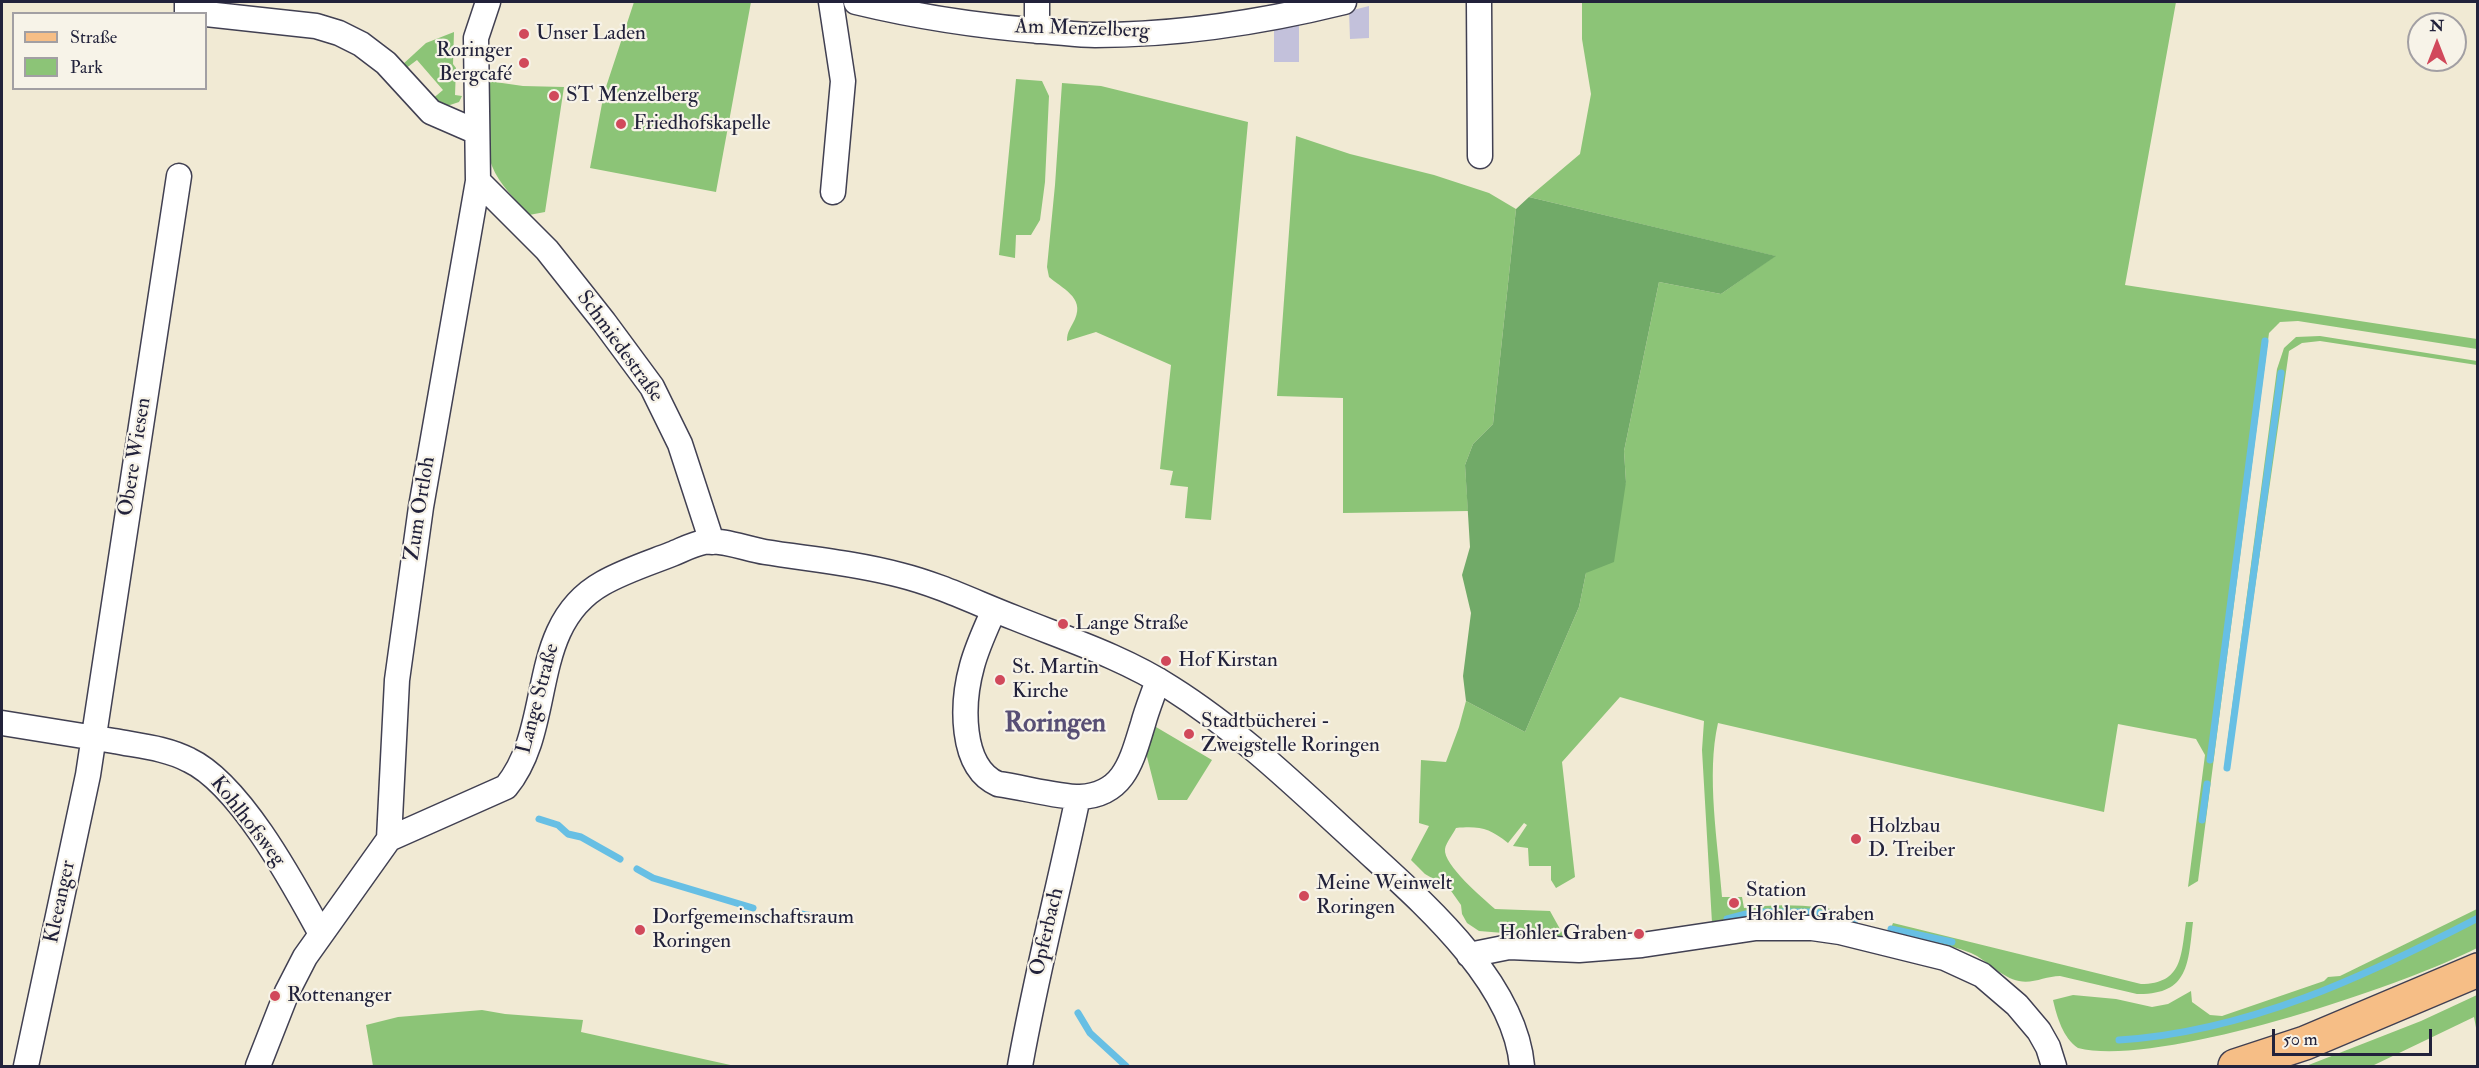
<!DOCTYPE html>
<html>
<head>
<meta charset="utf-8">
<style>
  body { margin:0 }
  #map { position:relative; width:2479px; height:1068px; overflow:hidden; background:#f1ead4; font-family:"IM FELL Double Pica",serif }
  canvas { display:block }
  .frame { position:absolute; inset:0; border:3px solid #22223b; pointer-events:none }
  .legend { position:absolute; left:12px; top:12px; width:195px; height:78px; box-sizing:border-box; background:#f7f3e8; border:2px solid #a29fa3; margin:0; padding:8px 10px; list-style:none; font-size:18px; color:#22223b }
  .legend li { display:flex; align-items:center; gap:12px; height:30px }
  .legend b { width:30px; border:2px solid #a29fa3 }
  .north { position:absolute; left:2407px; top:12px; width:60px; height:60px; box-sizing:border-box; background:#f7f3e8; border:2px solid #a29fa3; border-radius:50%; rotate:0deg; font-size:16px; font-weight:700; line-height:24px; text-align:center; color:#22223b }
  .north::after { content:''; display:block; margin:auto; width:21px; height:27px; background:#d1495b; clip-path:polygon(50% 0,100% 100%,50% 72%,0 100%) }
  .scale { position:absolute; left:2272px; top:1029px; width:160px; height:27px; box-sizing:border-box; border:3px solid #22223b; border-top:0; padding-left:8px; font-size:18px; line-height:21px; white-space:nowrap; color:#22223b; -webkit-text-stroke:4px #f7f3e8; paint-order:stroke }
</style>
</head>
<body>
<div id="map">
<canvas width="2479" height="1068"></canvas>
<div class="frame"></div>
<ul class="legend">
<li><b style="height:8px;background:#f6be86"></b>Straße</li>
<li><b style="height:16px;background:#8cc477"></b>Park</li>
</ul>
<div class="north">N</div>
<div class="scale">50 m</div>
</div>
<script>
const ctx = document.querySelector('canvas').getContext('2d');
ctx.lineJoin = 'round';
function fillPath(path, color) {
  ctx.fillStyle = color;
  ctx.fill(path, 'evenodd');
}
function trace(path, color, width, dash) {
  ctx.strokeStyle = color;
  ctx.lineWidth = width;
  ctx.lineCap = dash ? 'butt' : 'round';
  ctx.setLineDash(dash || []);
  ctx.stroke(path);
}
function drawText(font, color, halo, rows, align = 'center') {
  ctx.font = font + ' "IM FELL Double Pica",serif';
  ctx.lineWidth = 4.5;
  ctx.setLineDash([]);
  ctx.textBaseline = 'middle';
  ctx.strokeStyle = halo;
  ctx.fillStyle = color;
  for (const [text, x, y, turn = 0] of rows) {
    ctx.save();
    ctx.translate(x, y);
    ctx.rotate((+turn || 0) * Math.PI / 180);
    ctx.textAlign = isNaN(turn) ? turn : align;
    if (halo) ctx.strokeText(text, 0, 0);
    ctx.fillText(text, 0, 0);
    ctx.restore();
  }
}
const industrial = new Path2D(`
  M1369,6v32l-19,1 -1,-28z
  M1299,23v39h-25v-34z`);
const green = new Path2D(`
  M634,2h117l-35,190 -126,-24 14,-75z
  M1582,2h594l-51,283 352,54v10l-179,-28 -18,1 -11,11 -71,548 -10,6 17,-132 -9,-16 -78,-15 -14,88 -386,-89c-12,52 0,120 4,174h20l2,11c39,-5 74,-3 113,6l-3,11c-55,-12 -87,-9 -142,-2l-10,-173 2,-29 -84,-24 -58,65 13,115 -19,11 -5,-8v-14h-22l-1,-18 -15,-2 14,-21 -3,-2 -16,20c-19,-15 -28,-17 -52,-15 -3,6 -10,15 -11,21 -2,16 38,49 50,60l55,2 15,27 -86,-7 -12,-8 -5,-9 -1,-9 -12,-17 -24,-14 -14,-14 18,-34 -10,-3 2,-63 25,2 13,-35 7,-26 59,31 54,-125 7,-34 40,-91 -2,-31 35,-169 62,12 54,-38 -246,-59 51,-43 11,-60 -9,-55z
  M454,32l-1,32 3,4 -1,27 7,1 -3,6 -12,4 -16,-6 12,-10 -26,-30 -12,9 -3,-4 24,-22z
  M1016,79l26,2 7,15 -4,86 -5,38 -9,15h-15l-1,23 -16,-3z
  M488,81l35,5 41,1 -19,125 -16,3c-13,-15 -30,-31 -37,-49 -9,-25 -4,-59 -4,-85z
  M1062,83l39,3 147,36 -37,398 -26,-2 3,-31 -18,-2 3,-14 -13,-2 11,-104 -75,-33 -29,9c0,-10 4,-13 8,-22 10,-22 -14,-31 -26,-42l-2,-10 8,-82z
  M1296,136l54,18 84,21 55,18 27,16 -23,215 -20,20 -8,21 3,46 -125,2v-115l-66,-2z
  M2320,336l157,25v4l-157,-24 -18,2 -13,8 -59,410 -5,-1 52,-391 7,-21 12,-11z
  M1156,727l56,33 -25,40h-29l-12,-47z
  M2477,909v39c-79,40 -319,120 -399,100 -15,-10 -21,-31 -25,-48l20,-5 43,4 36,8 16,-3 23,-13 1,11 18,13 12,1 102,-35 4,-4 12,-1z
  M2186,922h7c-5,42 -4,73 -56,72l-77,-18c-14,0 -27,8 -41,5 -17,-3 -32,-21 -48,-28 -25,-10 -55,-14 -82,-20l4,-10 248,61c42,0 40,-29 45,-62z
  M2477,995v38l-3,-16 -102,49h-66l115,-45z
  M482,1010l23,4 78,6 -2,12 154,34h-362l-7,-41 32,-8z`);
const forest = new Path2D(`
  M1529,197l247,59 -55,38 -62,-12 -35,169 2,31 -12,80 -28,11 -7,34 -54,125 -59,-31 -3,-25 8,-63 -9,-38 8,-28 -5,-82 8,-21 20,-20 23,-215z`);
const stream = new Path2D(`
  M2210,760l55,-419
  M2227,768l54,-395
  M539,819l19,6 10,9 13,3 39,22
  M2202,820l5,-36
  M637,869l16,9 100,30
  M1763,912h51l41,8
  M801,914l36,6
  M1727,919l19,-5
  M1891,929l61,13
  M1078,1013l12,20 36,33
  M2119,1040c128,-8 247,-64 359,-122`);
const street = new Path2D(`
  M187,2v10l16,2
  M831,2l12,79 -10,111
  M856,2c62,15 122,24 185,29 18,1 36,4 54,4 84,0 168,-13 249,-33
  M1037,2v29
  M1479,2l1,154
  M206,14l110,12 23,7 22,11 25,19 45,49 46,20
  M478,181l69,69 57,72 48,65 28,57 32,98
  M994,610c-8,18 -17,37 -22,56 -10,36 -13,101 26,118 24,3 59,13 82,13 45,-2 52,-38 63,-73 4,-15 10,-29 15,-44
  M2,723c37,6 75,12 112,18 26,5 52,7 75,19 51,24 104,123 131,172
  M389,839l8,-159 24,-173 57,-326 -2,-143 12,-36
  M1469,955l40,-8 70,3 63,-5 114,-17h56l28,4 105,26 37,17 35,30 22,26 9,16 6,19
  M26,1066l62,-291 91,-599
  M258,1066l29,-74 18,-35 84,-118 117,-52c50,-61 20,-161 97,-204 21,-12 46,-20 69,-29 10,-4 21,-10 32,-12 19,-3 42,7 61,10 44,7 91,11 135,23 40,10 76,28 115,43 52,21 108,39 156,70 73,46 135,108 199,166 58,53 145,130 152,212
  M1020,1066c16,-90 39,-179 58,-269`);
const primary = new Path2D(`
  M2235,1066l70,-23 173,-73`);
const markers = [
  [524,34,6,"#d1495b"],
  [524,63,6,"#d1495b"],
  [554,96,6,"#d1495b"],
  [621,124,6,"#d1495b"],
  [1063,624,6,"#d1495b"],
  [1166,661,6,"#d1495b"],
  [1000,680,6,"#d1495b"],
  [1189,734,6,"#d1495b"],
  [1856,839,6,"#d1495b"],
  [1304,896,6,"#d1495b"],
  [1734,903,6,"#d1495b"],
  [640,930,6,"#d1495b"],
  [1639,934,6,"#d1495b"],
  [275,996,6,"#d1495b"]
];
const streetNames = [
  ["Am Menzelberg",1082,30,2],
  ["Schmiedestraße",619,347,54],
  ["Obere Wiesen",136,457,-81],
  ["Zum Ortloh",421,509,-81],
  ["Lange Straße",539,699,-75],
  ["Kohlhofsweg",247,822,52],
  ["Kleeanger",61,902,-78],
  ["Opferbach",1048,932,-77]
];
const poiNames = [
  ["Unser Laden",536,34],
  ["Roringer",512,51,"right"],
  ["Bergcafé",512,75,"right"],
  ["ST Menzelberg",566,96],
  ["Friedhofskapelle",633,124],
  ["Lange Straße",1075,624],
  ["Hof Kirstan",1178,661],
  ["St. Martin",1012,668],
  ["Kirche",1012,692],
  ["Stadtbücherei -",1201,722],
  ["Zweigstelle Roringen",1201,746],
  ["Holzbau",1868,827],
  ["D. Treiber",1868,851],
  ["Meine Weinwelt",1316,884],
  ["Roringen",1316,908],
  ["Station",1746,891],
  ["Hohler Graben",1746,915],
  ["Dorfgemeinschaftsraum",652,918],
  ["Roringen",652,942],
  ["Hohler Graben",1627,934,"right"],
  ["Rottenanger",287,996]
];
const districtNames = [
  ["Roringen",1055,725]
];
fillPath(industrial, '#c3c1db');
fillPath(green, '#8cc477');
fillPath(forest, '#71aa68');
trace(stream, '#67bfe4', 7);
trace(street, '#414052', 27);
trace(primary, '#414052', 36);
trace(street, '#fff', 24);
trace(primary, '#f6be86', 33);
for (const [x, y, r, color] of markers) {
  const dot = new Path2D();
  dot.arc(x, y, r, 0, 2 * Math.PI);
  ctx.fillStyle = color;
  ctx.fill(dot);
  trace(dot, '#f7f3e8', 2);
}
drawText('21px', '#22223b', '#f7f3e8', streetNames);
drawText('21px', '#22223b', '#f7f3e8', poiNames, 'left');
drawText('bold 27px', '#584f75', '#f7f3e8', districtNames);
</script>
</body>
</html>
